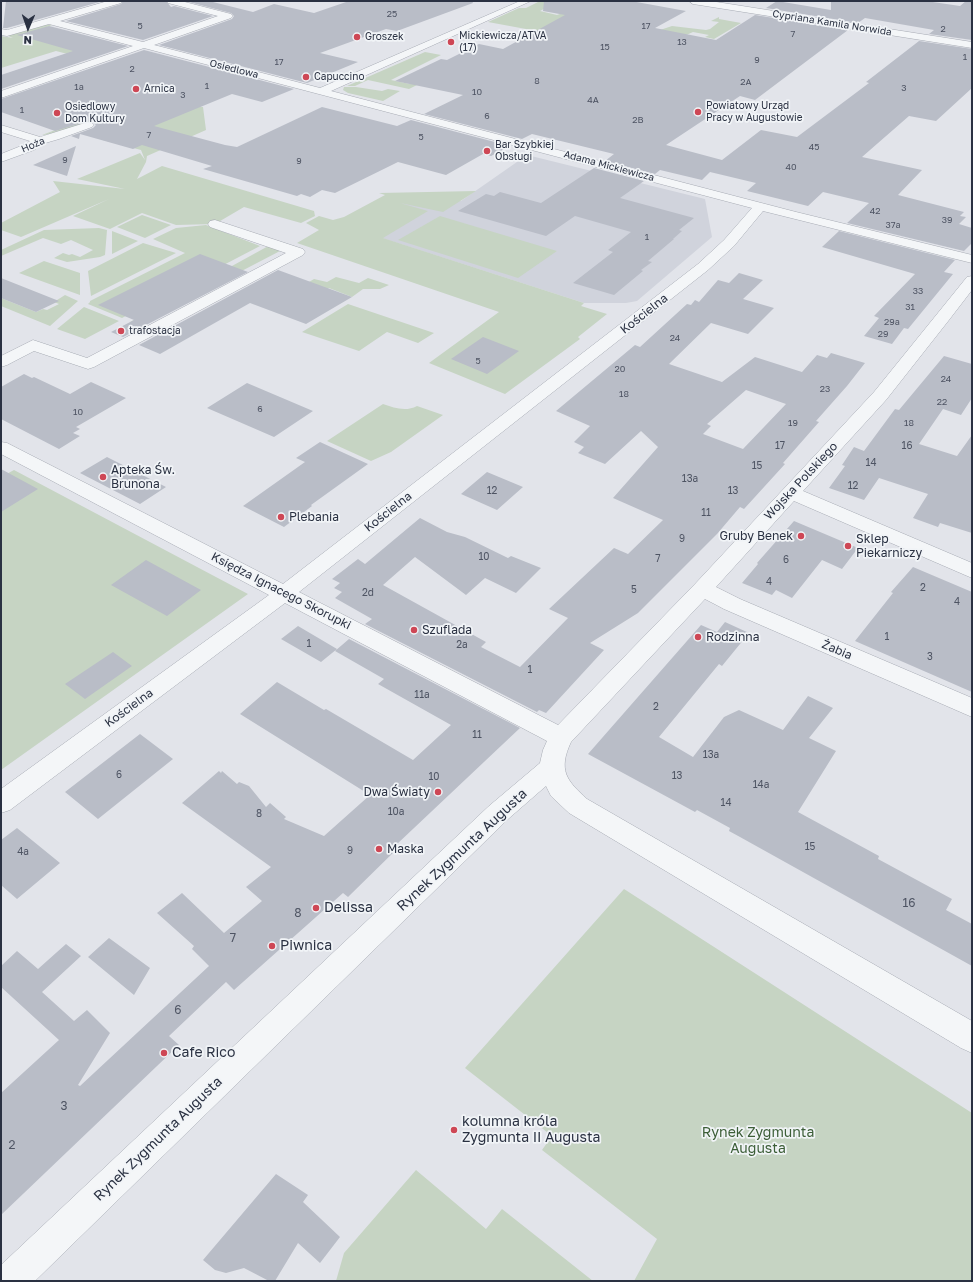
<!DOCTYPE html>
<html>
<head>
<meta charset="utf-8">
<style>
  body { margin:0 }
  #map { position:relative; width:973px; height:1282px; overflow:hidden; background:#e2e4ea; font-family:"Golos Text",sans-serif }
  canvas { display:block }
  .frame { position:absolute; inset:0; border:2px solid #2a3142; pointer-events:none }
  .north { position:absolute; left:8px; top:8px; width:40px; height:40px; -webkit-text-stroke:3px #f1f4f7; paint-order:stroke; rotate:182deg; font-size:11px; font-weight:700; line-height:16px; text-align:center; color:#2a3142 }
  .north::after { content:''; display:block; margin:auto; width:14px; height:18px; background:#2a3142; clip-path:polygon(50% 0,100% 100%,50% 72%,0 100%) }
</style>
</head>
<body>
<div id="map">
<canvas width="973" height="1282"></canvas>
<div class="frame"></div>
<div class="north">N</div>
</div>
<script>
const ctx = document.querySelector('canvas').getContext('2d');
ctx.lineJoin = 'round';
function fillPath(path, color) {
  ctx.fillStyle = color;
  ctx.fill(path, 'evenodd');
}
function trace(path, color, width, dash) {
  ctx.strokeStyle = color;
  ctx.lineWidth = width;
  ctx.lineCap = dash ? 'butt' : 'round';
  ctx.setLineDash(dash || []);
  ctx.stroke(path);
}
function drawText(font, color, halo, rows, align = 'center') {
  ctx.font = font + ' "Golos Text",sans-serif';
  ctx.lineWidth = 3.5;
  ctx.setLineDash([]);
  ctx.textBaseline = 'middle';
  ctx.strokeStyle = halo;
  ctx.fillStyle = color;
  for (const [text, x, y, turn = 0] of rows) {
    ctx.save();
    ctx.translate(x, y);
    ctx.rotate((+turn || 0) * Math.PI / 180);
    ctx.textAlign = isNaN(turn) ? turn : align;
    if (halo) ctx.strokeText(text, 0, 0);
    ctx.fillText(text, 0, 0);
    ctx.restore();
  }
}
const built = new Path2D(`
  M527,155l178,44 7,38 -75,64 -11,2h-42l-202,-65 5,-39 74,2z`);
const green = new Path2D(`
  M540,1h19l-19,10 17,4 8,-3 25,4 -37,18 -65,-12 31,-14h7z
  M719,17v2l22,4 -27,16 -9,-2 4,-2 -16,-3 -34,15 -17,-11 30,-10 34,4 4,-1 9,-7 -8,-1z
  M44,24l8,1 -5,2 40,32 -31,-8 -55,17v-32l12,2 -7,-3z
  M425,52l16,3 -50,25 19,4 8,-2 3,1 -12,6 -41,-9 -13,6h-8z
  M344,87h12l26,4 6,-2 12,2 -17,10 -35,-8 -5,-3z
  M138,99l65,8 3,23 -59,26 -1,6 -9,17 25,-13 152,45 1,5 -14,7 -57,-16 -29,17 -39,1 -34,-12 -32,16 -37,-13 36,-17 -88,38 -20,-7v-7l59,-31 -7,-11 72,8 -48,-10 63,-26 5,7 -4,-10 -38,-10 -8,-21c-16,6 -35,16 -53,16z
  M476,191l-33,21 -43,-9 28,8 -45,27 201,65 -3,3 26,8 -29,23 2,2 -75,55 -76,-31 70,-51 -202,-69 22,-13 -13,-7 13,-7 14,4 11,-3 41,-22 -6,-2z
  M142,215l29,10 -26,13 -28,-11z
  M440,216l117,35 -39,27 -120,-38z
  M206,225l54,21 -138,72 -34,-14 2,-2v-1l95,-48 -32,-14 23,-11z
  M99,228l8,2 -2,25 -5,2 -33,5 -13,-4 9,-5 6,2 3,-1 8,3 13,-7 -22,-10 -10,4 -18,-6 -42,18v-6l43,-20z
  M112,231l26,10 -26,13z
  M143,243l33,10 -85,43 -3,-25z
  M272,244l8,7 -142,74 -8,-3z
  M44,261l36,12v22l-61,-22z
  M336,277l23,6 9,-5 21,7 -9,4h-17l-11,8 -23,-9 -7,5 -23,-5 15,-9 13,3z
  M65,295l13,6 -28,25 -49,-20v-8l35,14 7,-3 4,1 12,-6 -5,-2z
  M348,304l86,29 -16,10 -31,-11 -28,19 -57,-19z
  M84,307l35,14 -34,18 -28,-10z
  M383,404c11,4 23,8 34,2l26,9 -52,37 -20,9 -44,-20z
  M14,470l234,124 -247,176v-293z
  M624,889l348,224v168h-338l23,-42 -115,-89 10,-14 -87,-68z
  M416,1170l70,59 16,-20 91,72h-257l8,-28z`);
const building = new Path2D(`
  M6,1h97l-96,27h-4z
  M123,1h43l5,6 3,-1 39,10 -70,24 -77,-19 55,-17z
  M191,1h18l44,11 21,-8 40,9 35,-12h123l1,2 -76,28 -11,-2 -66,24 38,9 -51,21 -148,-38 73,-26 2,-3 -3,-3 -42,-11z
  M544,1h87l55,10 -31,17 61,12 39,-25 93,15 -93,70 -15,-4 -74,49 56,15 39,-30 36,7 72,-54 -3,-1 53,-41 53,8v39l-36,33 -27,-5 -47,41 60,13 -24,25 66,17 -4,4 6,1 -7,7 13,4v15l-8,8 -117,-28 22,-20 -46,-11 -15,14 -61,-15 9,-8 -46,-11 -8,8 -42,-10 -5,4 -50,-13 9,-7 -82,-20 -10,5 -98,-25 39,-19 -68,-14 46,-22 6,1 32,-16 24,5 62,-34 -22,-4z
  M777,1l54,9v-9h95l34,5 6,-5h6v39l-43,-6 5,-4 -69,-12 -7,5 -92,-15z
  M49,26l79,20 -127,43v-14l72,-24 -56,-16z
  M144,50l150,39 -32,13 -30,-8 -78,32 71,19 12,2 85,-40 75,19 14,-6 99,26 -19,10 -8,-2 -37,21 -48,-13 -63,31 -13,-3 -12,7 -9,-3 -4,2 -94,-27 9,-3 -70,-21 -9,4 -53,-15 -1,5 -8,-3 22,-8 3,-3 -4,-3 -4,-1 -33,10 -54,-19v-13z
  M76,146l-9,30 -34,-11z
  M594,168l50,13 -24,17 74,20 -15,12 3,1 -9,8h1l-26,22 4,1 -11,8 2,1 -29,24 -41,-12 40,-31 -5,-2 23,-18 -56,-16 -29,20 -88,-25 28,-17 8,2 6,-4 41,11z
  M839,231l116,29 -11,12 9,2 -45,55 -4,-1 -12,16 -28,-8 15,-18 -5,-2 41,-42 -93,-27z
  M200,254l48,18 -125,65 -12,-5 23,-12 -36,-15z
  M278,270l74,27 -46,27 -56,-21 -90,51 -21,-9z
  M739,273l24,7 -20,19 31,9 -26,26 -37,-11 -42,41 53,18 33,-25 47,15 15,-17 10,3 4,-5 34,10 -18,23 -31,35 3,1 -36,41 2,1 -41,45 -4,-2 -23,27 -79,79 -48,30 14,7 -58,63 -7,-3 -2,2 -172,-88 7,-5 -37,-21 7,-6 -8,-4 6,-5 -8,-4 26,-20 7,5 55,-46 27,14 18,5 43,21 3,-2 30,12 -25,25 -31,-15 -19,17 -51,-38 -32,28 103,57 -5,5 39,20 48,-49 -19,-9 65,-61 14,6 35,-34 -50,-22 45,-51 -17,-16 -36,33 -27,-11 6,-6 -10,-5 16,-16 -34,-15 79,-66 5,2 47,-43 4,1 4,-5 4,2 19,-22 11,3zM746,390l40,14 -43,45 -40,-15 8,-8 -4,-2z
  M1,278l58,23 -23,11 -35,-14z
  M483,337l36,14 -32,23 -36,-15z
  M944,356l28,8v34l-11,17 -18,-6 -24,35 38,12 15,-21v98l-32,-10 -2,4 -25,-9 15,-24 -49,-16 -15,22 -35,-12 16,-22 -3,-1 12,-18 10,4 31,-42 4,1z
  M24,374l8,4 2,-1 36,17 21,-12 35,16 -50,29 4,2 -7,4 7,3 -21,13 -58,-30v-32z
  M247,383l66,28 -39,26 -67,-29z
  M320,442l48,22 -57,41 1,1 -28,21 -41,-21 62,-44 -9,-4z
  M107,457l59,30 -26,17 -60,-31z
  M1,469l37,20 -37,23z
  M487,472l36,15 -26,23 -36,-16z
  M794,521l64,27 -16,21 -20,-9 -30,38 -16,-8 -4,5 -30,-12 16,-19 -1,-1z
  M146,560l55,30 -34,26 -56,-31z
  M913,567l59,25v100l-117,-51 38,-48 -2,-1z
  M725,622l24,11 -27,33 -3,-2 -60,73 34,20 31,-40 15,-7 44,20 25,-34 25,12 -24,30 27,13 -38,61 81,44 -1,3 74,40 -6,11 26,14v42l-232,-129 -11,-6 1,-3 -33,-18 -2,2 -107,-58 113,-129 16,7z
  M298,626l39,23 -16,13 -40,-23z
  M349,639l171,89 -124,117 3,2 -51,50 -5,-4 -109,97 -8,-8 -57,54 10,9 -178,170v-122l58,-53 -58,-53v-21l16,-15 21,18 28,-25 15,12 -39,36 32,29 13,-11 23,23 -32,52 2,1 129,-120 -17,-17 2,-3 -37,-33 25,-20 42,40 38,-32 -16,-14 25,-20 -89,-64 37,-32 2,2 1,-2 15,13 2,-2 10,4 17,21 4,-4 16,14 -2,2 40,17 46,-41 -130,-81 37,-32 47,28 2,-1 87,51 38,-35 -73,-41 6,-5 -49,-28z
  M113,652l19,14 -47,33 -20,-15z
  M140,734l33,25 -75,60 -33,-27z
  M17,828l43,35 -43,36 -16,-14v-45z
  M109,938l41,30 -16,27 -46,-38z
  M276,1174l32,21 -5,7 37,35 -20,26 -22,-20 -23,38h-6l-25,-13 -18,5 -11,-3 -12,-10z`);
const minor = new Path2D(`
  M108,1h14l-1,2 -61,18 83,21 75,-26 -50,-13 -1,-2h14l50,13 2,2 -2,2 -77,27 166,43 200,-87h11l-200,90 465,121 176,43v8l-209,-52 -29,35 -26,24 -409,322 259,133 137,-141 179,-192 93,-115 5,-1v14l-23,30 -63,80 -83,91 169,72v15l-178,-77 -78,86 24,12 232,99v19l-248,-108 -19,-10 -134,143c-13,28 -5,38 16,57l385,222v32l-11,-5 -392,-235 -18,-17 -5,-10 -39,34 -472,461h-34v-16l488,-459 51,-43 3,-13 4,-9 -262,-138 -275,207 -9,3v-24l268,-194 -268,-141v-12l6,1 276,141 415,-320 26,-24 28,-32 -608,-160 -143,50v-7l132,-45 -84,-22 -42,12 -6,-1v-6l6,1z
  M689,1h21l262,41v6l-279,-44z
  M88,122l4,1 2,2 -2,2 -33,12 -17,5 -8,6 -33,12v-8l25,-10 4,-3 -29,-9v-7l39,12z
  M215,220l88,29 2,3 -2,3 -209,112 -6,2 -54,-18 -27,14 -6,2v-11l32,-16 54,18 199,-105 -76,-26 -2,-3 2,-3z`);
const markers = [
  [357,37,4,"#ce4755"],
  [451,42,4,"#ce4755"],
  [306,77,4,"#ce4755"],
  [136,89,4,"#ce4755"],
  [698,112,4,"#ce4755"],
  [57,113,4,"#ce4755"],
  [487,151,4,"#ce4755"],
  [121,331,4,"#ce4755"],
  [103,477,4,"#ce4755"],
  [281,517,4,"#ce4755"],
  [801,536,4,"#ce4755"],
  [848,546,4,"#ce4755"],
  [414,630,4,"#ce4755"],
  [698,637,4,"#ce4755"],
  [438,792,4,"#ce4755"],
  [379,849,4,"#ce4755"],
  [316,908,4,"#ce4755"],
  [272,946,4,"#ce4755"],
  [164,1053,4,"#ce4755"],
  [454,1130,4,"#ce4755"]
];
const farNumbernames = [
  ["25",392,14],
  ["5",140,26],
  ["17",646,26],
  ["2",943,29],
  ["7",793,34],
  ["13",682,42],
  ["15",605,47],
  ["1",965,57],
  ["9",757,60],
  ["17",279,62],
  ["2",132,69],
  ["8",537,81],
  ["2A",746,82],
  ["1",207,86],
  ["1a",79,87],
  ["3",904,88],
  ["10",477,92],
  ["3",183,95],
  ["4A",593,100],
  ["1",22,110],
  ["6",487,116],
  ["2B",638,120],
  ["7",149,135],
  ["5",421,137],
  ["45",814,147],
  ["9",65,160],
  ["9",299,161],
  ["40",791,167],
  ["42",875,211],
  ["39",947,220],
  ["37a",893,225],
  ["1",647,237],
  ["33",918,291],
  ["31",910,307],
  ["29a",892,322],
  ["29",883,334],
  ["24",675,338],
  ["5",478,361],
  ["20",620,369],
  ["24",946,379],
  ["23",825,389],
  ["18",624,394],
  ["22",942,402],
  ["6",260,409],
  ["10",78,412],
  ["19",793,423],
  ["18",909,423]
];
const farStreetnames = [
  ["Cypriana Kamila Norwida",832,23,9],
  ["Osiedlowa",234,69,14],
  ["Hoża",33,145,-23],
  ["Adama Mickiewicza",609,166,15]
];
const farPoinames = [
  ["Mickiewicza/ATVA",459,36],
  ["(17)",459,48],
  ["Groszek",365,37],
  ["Capuccino",314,77],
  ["Arnica",144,89],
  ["Powiatowy Urząd",706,106],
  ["Pracy w Augustowie",706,118],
  ["Osiedlowy",65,107],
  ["Dom Kultury",65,119],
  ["Bar Szybkiej",495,145],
  ["Obsługi",495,157],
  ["trafostacja",129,331]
];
const numberNames = [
  ["17",780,446],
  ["16",907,446],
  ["14",871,463],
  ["15",757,466],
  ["13a",690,479],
  ["12",853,486],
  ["12",492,491],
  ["13",733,491],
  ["11",706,513],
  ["9",682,539],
  ["10",484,557],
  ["7",658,559],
  ["6",786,560],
  ["4",769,582],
  ["2",923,588],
  ["5",634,590],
  ["2d",368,593],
  ["4",957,602],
  ["1",887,637],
  ["1",309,644],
  ["2a",462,645],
  ["3",930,657],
  ["1",530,670],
  ["11a",422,695],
  ["2",656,707],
  ["11",477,735],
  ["13a",711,755],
  ["6",119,775],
  ["13",677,776],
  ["10",434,777],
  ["14a",761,785],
  ["14",726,803],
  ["10a",396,812],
  ["8",259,814],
  ["15",810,847],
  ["9",350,851],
  ["4a",23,852]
];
const streetNames = [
  ["Kościelna",644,314,-38],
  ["Wojska Polskiego",801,481,-47],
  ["Kościelna",388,512,-38],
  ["Księdza Ignacego Skorupki",281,591,27],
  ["Żabia",837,650,23],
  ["Kościelna",129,708,-36]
];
const poiNames = [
  ["Apteka Św.",111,470],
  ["Brunona",111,484],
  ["Plebania",289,517],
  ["Gruby Benek",793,536,"right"],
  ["Sklep",856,539],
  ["Piekarniczy",856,553],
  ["Szuflada",422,630],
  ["Rodzinna",706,637],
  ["Dwa Światy",430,792,"right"],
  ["Maska",387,849]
];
const nearNumbernames = [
  ["16",909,903],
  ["8",298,913],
  ["7",233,938],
  ["6",178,1010],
  ["3",64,1106],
  ["2",12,1145]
];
const nearStreetnames = [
  ["Rynek Zygmunta Augusta",462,850,-43],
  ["Rynek Zygmunta Augusta",158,1139,-44]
];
const nearPoinames = [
  ["Delissa",324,908],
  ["Piwnica",280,946],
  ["Cafe Rico",172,1053],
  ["kolumna króla",462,1122],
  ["Zygmunta II Augusta",462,1138]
];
const nearParknames = [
  ["Rynek Zygmunta",758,1133],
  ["Augusta",758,1149]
];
fillPath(built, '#d0d3dc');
fillPath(green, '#c6d4c3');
fillPath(building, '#b9bdc7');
trace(minor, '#a7abb4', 1);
fillPath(minor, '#f4f6f8');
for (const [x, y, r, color] of markers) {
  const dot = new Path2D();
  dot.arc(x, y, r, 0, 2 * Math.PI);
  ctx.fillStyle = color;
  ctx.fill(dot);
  trace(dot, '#f1f4f7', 1.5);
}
drawText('9px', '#4e5463', null, farNumbernames);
drawText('10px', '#2a3142', '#f1f4f7', farStreetnames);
drawText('10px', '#2a3142', '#f1f4f7', farPoinames, 'left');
drawText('10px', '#4e5463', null, numberNames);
drawText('12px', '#2a3142', '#f1f4f7', streetNames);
drawText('12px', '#2a3142', '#f1f4f7', poiNames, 'left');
drawText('12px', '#4e5463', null, nearNumbernames);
drawText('14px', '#2a3142', '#f1f4f7', nearStreetnames);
drawText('14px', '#2a3142', '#f1f4f7', nearPoinames, 'left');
drawText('14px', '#3c5e37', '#f1f4f7', nearParknames);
</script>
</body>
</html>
